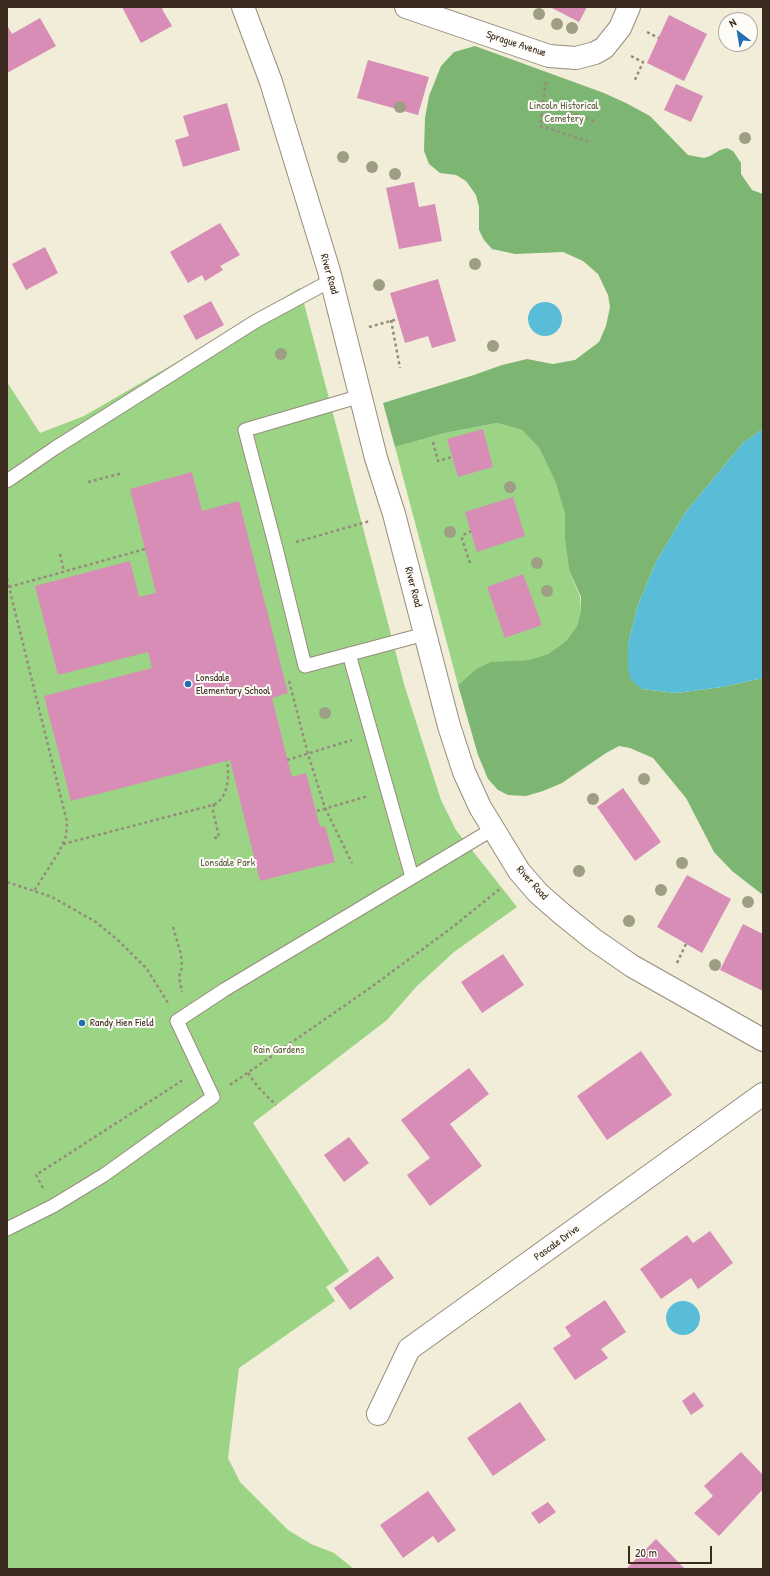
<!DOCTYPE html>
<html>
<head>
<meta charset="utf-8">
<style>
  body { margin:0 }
  #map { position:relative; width:770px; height:1576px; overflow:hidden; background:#f2edd8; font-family:"Patrick Hand",sans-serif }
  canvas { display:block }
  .frame { position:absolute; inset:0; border:8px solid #3b2a1e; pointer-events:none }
  .north { position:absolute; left:718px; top:12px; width:40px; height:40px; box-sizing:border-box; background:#fdfcf7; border:1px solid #afa8a0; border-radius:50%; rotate:329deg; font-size:11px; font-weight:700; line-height:16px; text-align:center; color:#3b2a1e }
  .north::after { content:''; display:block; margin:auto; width:14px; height:18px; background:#1f6fb2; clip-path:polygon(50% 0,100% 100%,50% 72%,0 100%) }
  .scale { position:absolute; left:628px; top:1546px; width:84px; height:18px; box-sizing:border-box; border:2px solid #3b2a1e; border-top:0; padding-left:5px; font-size:12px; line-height:14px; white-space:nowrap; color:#3b2a1e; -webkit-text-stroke:3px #fdfcf7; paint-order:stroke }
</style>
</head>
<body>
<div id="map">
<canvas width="770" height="1576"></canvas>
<div class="frame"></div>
<div class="north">N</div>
<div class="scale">20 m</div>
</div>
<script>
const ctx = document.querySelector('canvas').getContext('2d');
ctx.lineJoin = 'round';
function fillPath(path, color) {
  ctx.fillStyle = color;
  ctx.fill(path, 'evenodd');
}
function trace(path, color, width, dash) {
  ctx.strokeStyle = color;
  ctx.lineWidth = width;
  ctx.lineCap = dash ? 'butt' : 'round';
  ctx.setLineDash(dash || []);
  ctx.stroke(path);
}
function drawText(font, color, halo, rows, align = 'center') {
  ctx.font = font + ' "Patrick Hand",sans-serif';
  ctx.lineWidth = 4;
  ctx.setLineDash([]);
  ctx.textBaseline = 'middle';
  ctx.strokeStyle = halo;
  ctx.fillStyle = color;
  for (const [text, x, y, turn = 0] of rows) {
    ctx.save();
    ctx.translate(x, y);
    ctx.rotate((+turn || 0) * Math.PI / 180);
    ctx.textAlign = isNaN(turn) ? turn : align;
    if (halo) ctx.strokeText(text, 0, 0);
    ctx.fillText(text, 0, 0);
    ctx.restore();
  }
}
const green = new Path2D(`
  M300,288l104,396 37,116 15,30 61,77 -63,45 -37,34 -30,34 -134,103 96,148 -23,16 9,14 -96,67 -11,90 12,24 48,48 23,14 23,9 20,16h-347v-1187l33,51 44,-17 93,-54z
  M497,423l25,7 17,18 16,33 10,33v26l4,30 11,27 1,13 -4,16 -11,15 -18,13 -19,6 -15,1 -38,8 -18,16 -63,-238 50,-14z`);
const forest = new Path2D(`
  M475,46l129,47 22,10 24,13 38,39 16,3 6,-2 10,-6 7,-2 6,3 8,12v11l11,16 11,4v235l-20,14 -58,70 -29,49 -18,43 -10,39 14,45 34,4 46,-6 41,-9v217l-31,-24 -18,-19 -28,-54 -33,-40 -23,-10 -11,-2 -13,7 -44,30 -19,8 -17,5 -18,-1 -10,-5 -10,-11 -10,-24 -20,-70 18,-16 15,-7 38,-2 19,-6 18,-13 11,-15 4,-16v-13l-12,-27 -4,-30v-26l-10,-33 -16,-33 -17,-18 -25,-7 -52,10 -50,14 -12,-44 91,-28 28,-10 25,-6 26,5 22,-4 24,-18 7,-16 4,-19 -2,-12 -10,-21 -15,-13 -20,-9 -48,2 -23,-5 -8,-9 -5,-10v-23l-3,-12 -10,-14 -10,-6 -16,-2 -11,-9 -5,-13 1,-33 4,-22 12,-30 13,-14z`);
const water = new Path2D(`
  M528 319a17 17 0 1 1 34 0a17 17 0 1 1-34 0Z
  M763,429v249l-41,9 -46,6 -34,-4 -11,-9 -3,-12v-24l10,-39 18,-43 29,-49 58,-70z
  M666 1318a17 17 0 1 1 34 0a17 17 0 1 1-34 0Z`);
const building = new Path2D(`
  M122,7h42l-2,2 10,17 -31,17z
  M550,7h37l-8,15z
  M669,15l38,19 -23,47 -37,-18z
  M40,18l16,28 -49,27v-45l1,-1 4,7z
  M368,60l61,17 -11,38 -61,-17z
  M676,84l27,12 -12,26 -27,-12z
  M227,103l13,47 -57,17 -8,-27 14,-4 -6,-20z
  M414,182l5,25 16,-3 7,37 -43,8 -13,-61z
  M220,223l20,32 -20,11 3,4 -18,11 -3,-6 -14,8 -18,-31z
  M45,247l13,26 -32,17 -14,-26z
  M438,279l18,62 -24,7 -4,-12 -23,7 -15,-50z
  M211,301l13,24 -28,15 -13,-24z
  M483,429l10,38 -35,10 -11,-38z
  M192,472l10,39 37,-10 49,192 -16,5 20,79 14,-4 14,54 5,-1 10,36 -75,19 -30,-121 -159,41 -27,-105 108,-28 -4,-16 -90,23 -23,-89 95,-25 9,36 17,-4 -26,-104z
  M513,497l12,39 -48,16 -12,-40z
  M523,574l19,51 -37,13 -18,-51z
  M623,788l38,54 -26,19 -38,-54z
  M687,875l44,24 -29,54 -45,-26z
  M743,924l20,10v57l-43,-21z
  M503,954l21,31 -42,28 -21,-31z
  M641,1051l31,44 -65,45 -30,-44z
  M469,1068l20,26 -39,30 32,42 -52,40 -23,-31 23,-17 -29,-38z
  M349,1137l20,26 -25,19 -20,-27z
  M710,1231l23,32 -35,26 -7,-11 -30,21 -21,-30 47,-34 6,8z
  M378,1256l16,22 -44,32 -16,-22z
  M605,1300l21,32 -25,17 7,9 -33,22 -22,-32 18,-12 -6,-9z
  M694,1392l10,14 -13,9 -9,-14z
  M520,1402l26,38 -53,36 -26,-38z
  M741,1452l22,23v14l-44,47 -25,-23 19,-17 -9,-10z
  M428,1491l28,39 -18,13 -5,-7 -30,22 -23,-33z
  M548,1502l8,10 -17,12 -8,-11z
  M656,1539l29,30h-59z`);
const path = new Path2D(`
  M647,32l12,6
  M631,56l12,6 -9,20
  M546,82l-3,20 54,20
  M543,102l-3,24 50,16
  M391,320l9,48
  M369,327l29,-8
  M433,442l5,19 14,-4
  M88,482l35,-9
  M296,542l74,-21
  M60,554l4,17
  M470,563l-8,-24 1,-4 8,-4
  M7,579l60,243 -1,14 -7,16 -25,39
  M9,587l136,-38
  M289,681l19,73 17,54 27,55
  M287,760l65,-20
  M317,811l51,-15
  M214,838l5,-1 -6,-26 1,-7
  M63,844l146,-38c3,-1 7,-2 9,-4 11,-9 11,-29 9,-41
  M7,882l45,15 44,25 24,20 27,27 21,34
  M173,927l8,27 1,13 -3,10 3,15
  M677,963l9,-19
  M248,1073l10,14 18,18
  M230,1085l140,-97 84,-62 47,-38
  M43,1188l-7,-13 147,-95`);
const service = new Path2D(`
  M361,396l-116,34 31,118 29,118 120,-32
  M7,481l48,-33 201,-127 76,-41
  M349,654l63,223
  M7,1229l46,-23 51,-31 109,-78 -36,-76 47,-31 269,-161`);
const minor = new Path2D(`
  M406,7l143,49 27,2 19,-5 9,-5 16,-20 9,-21
  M378,1414l31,-65 354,-255`);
const secondary = new Path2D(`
  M243,7l28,75 58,189 47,187 18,56 55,212 15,46 16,35 39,64 19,22 24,21 31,25 39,27 131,74`);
const trees = [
  [539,14],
  [557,24],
  [572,28],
  [400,107],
  [745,138],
  [343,157],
  [372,167],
  [395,174],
  [475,264],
  [379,285],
  [493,346],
  [281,354],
  [510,487],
  [450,532],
  [537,563],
  [547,591],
  [325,713],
  [644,779],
  [593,799],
  [682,863],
  [579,871],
  [661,890],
  [748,902],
  [629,921],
  [715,965]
];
const markers = [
  [188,684,4,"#1f6fb2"],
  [82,1023,4,"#1f6fb2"]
];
const streetNames = [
  ["Sprague Avenue",516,44,18],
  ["River Road",329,274,74],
  ["River Road",413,587,75],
  ["River Road",532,883,48],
  ["Pascale Drive",557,1243,-36]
];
const parkNames = [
  ["Lincoln Historical",564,106],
  ["Cemetery",564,119],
  ["Lonsdale Park",228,863],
  ["Rain Gardens",279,1050]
];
const poiNames = [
  ["Lonsdale",196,678],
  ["Elementary School",196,691],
  ["Randy Hien Field",90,1023]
];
fillPath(green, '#9cd486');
fillPath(forest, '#7db673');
fillPath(water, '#59bdd7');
fillPath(building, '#d78db6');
trace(service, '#968c7b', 15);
trace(minor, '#968c7b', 24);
trace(secondary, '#968c7b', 24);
trace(path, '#968c7b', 2.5, [3, 3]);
trace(service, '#fff', 13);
trace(minor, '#fff', 22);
trace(secondary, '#fff', 22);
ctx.fillStyle = '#9d9e83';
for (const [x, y] of trees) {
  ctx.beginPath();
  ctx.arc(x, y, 6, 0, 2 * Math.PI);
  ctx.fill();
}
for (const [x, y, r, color] of markers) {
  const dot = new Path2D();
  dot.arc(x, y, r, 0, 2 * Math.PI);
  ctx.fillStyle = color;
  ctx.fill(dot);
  trace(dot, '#fdfcf7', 1.5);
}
drawText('11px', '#3b2a1e', '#fdfcf7', streetNames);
drawText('11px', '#585d3d', '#fdfcf7', parkNames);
drawText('11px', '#3b2a1e', '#fdfcf7', poiNames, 'left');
</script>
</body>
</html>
